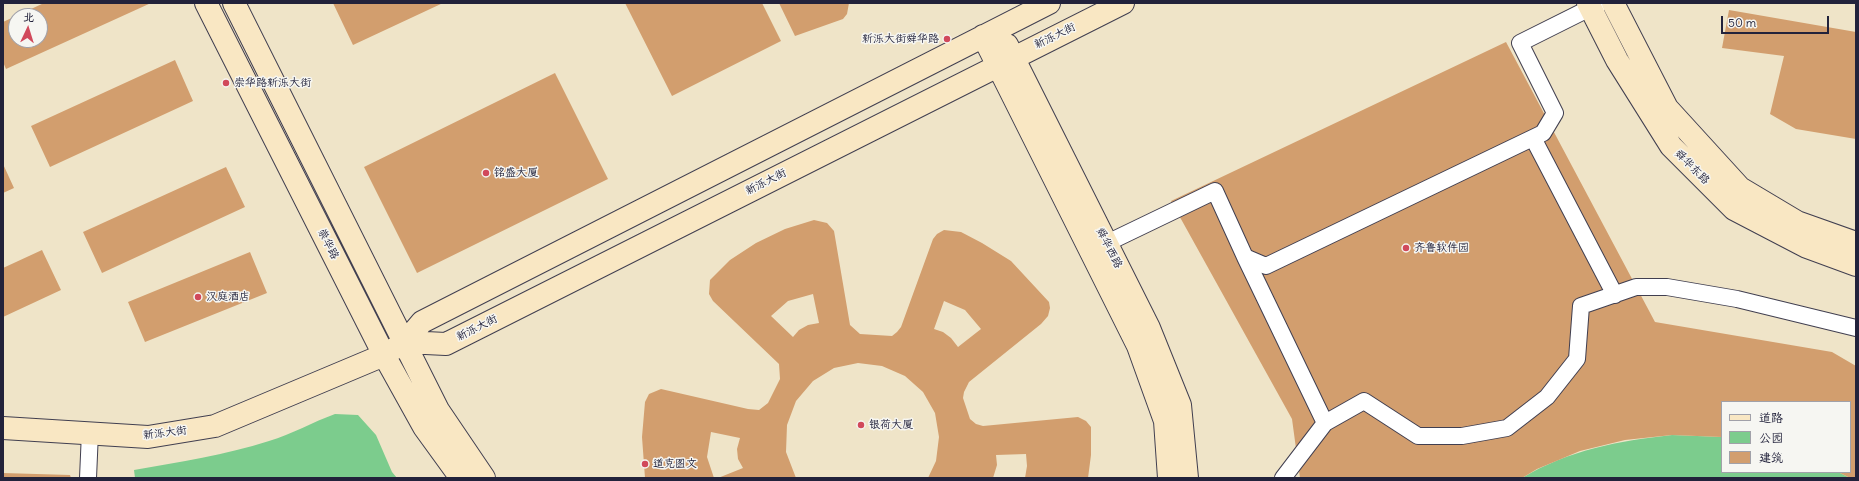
<!DOCTYPE html>
<html>
<head>
<meta charset="utf-8">
<style>
  body { margin:0 }
  #map { position:relative; width:1859px; height:481px; overflow:hidden; background:#efe4c8; font-family:Delius,"LXGW WenKai TC",sans-serif }
  canvas { display:block }
  .frame { position:absolute; inset:0; border:4px solid #22223b; pointer-events:none }
  .legend { position:absolute; left:1721px; top:401px; width:130px; height:72px; box-sizing:border-box; background:#f6f6f2; border:1px solid #a1a1a9; margin:0; padding:5px 7px; list-style:none; font-size:12px; color:#22223b }
  .legend li { display:flex; align-items:center; gap:8px; height:20px }
  .legend b { width:20px; border:1px solid #a1a1a9 }
  .north { position:absolute; left:8px; top:8px; width:40px; height:40px; box-sizing:border-box; background:#f6f6f2; border:1px solid #a1a1a9; border-radius:50%; rotate:4deg; font-size:11px; font-weight:700; line-height:16px; text-align:center; color:#22223b }
  .north::after { content:''; display:block; margin:auto; width:14px; height:18px; background:#d1495b; clip-path:polygon(50% 0,100% 100%,50% 72%,0 100%) }
  .scale { position:absolute; left:1721px; top:16px; width:108px; height:18px; box-sizing:border-box; border:2px solid #22223b; border-top:0; padding-left:5px; font-size:12px; line-height:14px; white-space:nowrap; color:#22223b; -webkit-text-stroke:3px #f6f6f2; paint-order:stroke }
</style>
</head>
<body>
<div id="map">
<canvas width="1859" height="481"></canvas>
<div class="frame"></div>
<ul class="legend">
<li><b style="height:5px;background:#f9e7c3"></b>道路</li>
<li><b style="height:11px;background:#7ccc8d"></b>公园</li>
<li><b style="height:11px;background:#d29e6e"></b>建筑</li>
</ul>
<div class="north">北</div>
<div class="scale">50 m</div>
</div>
<script>
const ctx = document.querySelector('canvas').getContext('2d');
ctx.lineJoin = 'round';
function fillPath(path, color) {
  ctx.fillStyle = color;
  ctx.fill(path, 'evenodd');
}
function trace(path, color, width, dash) {
  ctx.strokeStyle = color;
  ctx.lineWidth = width;
  ctx.lineCap = dash ? 'butt' : 'round';
  ctx.setLineDash(dash || []);
  ctx.stroke(path);
}
function drawText(font, color, halo, rows, align = 'center') {
  ctx.font = font + ' Delius,"LXGW WenKai TC",sans-serif';
  ctx.lineWidth = 3;
  ctx.setLineDash([]);
  ctx.textBaseline = 'middle';
  ctx.strokeStyle = halo;
  ctx.fillStyle = color;
  for (const [text, x, y, turn = 0] of rows) {
    ctx.save();
    ctx.translate(x, y);
    ctx.rotate((+turn || 0) * Math.PI / 180);
    ctx.textAlign = isNaN(turn) ? turn : align;
    if (halo) ctx.strokeText(text, 0, 0);
    ctx.fillText(text, 0, 0);
    ctx.restore();
  }
}
const green = new Path2D(`
  M335,414l23,1 18,20 16,37 5,6h-262l-1,-8c46,-8 91,-15 135,-29 23,-7 44,-19 66,-27z
  M1672,435l50,2v35h116l12,6h-328c47,-28 96,-37 150,-43z`);
const building = new Path2D(`
  M44,3h107l-145,66 -3,-7v-40zM16,16h24v24h-24z
  M333,3h110l-90,42z
  M625,3h137l19,38 -109,55z
  M779,3h70l-2,11 -4,5 -48,17z
  M1729,10l127,22v107l-60,-10 -26,-15 14,-58 -62,-8z
  M1506,42l149,280 177,30 24,14v112h-6l-12,-6h12v-70h-128v35l-50,-2 -47,5 -45,11 -43,18 -15,9h-222l-8,-59 -121,-218z
  M175,60l18,41 -143,66 -19,-41z
  M555,73l53,106 -191,94 -53,-106z
  M3,164l11,24 -11,5z
  M226,167l19,40 -143,66 -19,-41z
  M814,220l13,3 7,8 16,94 10,9 32,2 5,-4 4,-5 32,-88 4,-5 7,-4 17,2 21,11 29,18 38,41 1,6 -2,8 -7,8 -72,58 -5,10 -1,6 7,21 6,5 7,2 95,-9 8,4 5,6v28l-3,23h-63l2,-12 -1,-12 -30,1 1,10 -4,13h-65l8,-17 3,-24 -4,-24 -12,-21 -18,-16 -23,-10 -24,-3 -24,5 -21,13 -17,20 -9,24 -1,27 10,26h-78l25,-10 -5,-9 -1,-10 3,-11 -29,-6 -4,25 7,21h-69l-3,-41 3,-35 4,-8 12,-5 87,20 11,1 9,-7 12,-24 -1,-15 -66,-63 -4,-7 1,-14 20,-20 26,-17 29,-14zM813,294l6,29 -11,2 -9,5 -6,7 -22,-21 17,-15zM944,301l21,9 16,19 -23,18 -7,-9 -8,-6 -9,-3z
  M42,250l19,40 -58,27v-49z
  M250,252l17,41 -122,49 -17,-40z
  M3,473l67,2 1,3h-68z`);
const minor = new Path2D(`
  M1533,138l82,157
  M1107,243l108,-52 30,66 21,9 277,-133 12,-20 -35,-70 80,-40
  M1245,257l80,166
  M88,478l2,-46
  M1283,478l42,-55 39,-22 54,35h44l45,-8 40,-31 30,-38 4,-53 55,-19h31l70,12 119,29`);
const secondary = new Path2D(`
  M206,3l178,352 40,72 37,51
  M234,3l204,407 46,68
  M1588,3l29,57 54,86 63,63 73,38 49,18
  M1613,3l54,105 73,80 57,34 59,21
  M983,36l155,310 27,75 4,57
  M1007,45l142,283 31,77 7,73
  M405,342l41,2 677,-341
  M3,428l145,9 67,-11 169,-71 21,-13 17,-20 627,-319`);
const markers = [
  [947,39,4,"#d1495b"],
  [226,83,4,"#d1495b"],
  [486,173,4,"#d1495b"],
  [1406,248,4,"#d1495b"],
  [198,297,4,"#d1495b"],
  [861,425,4,"#d1495b"],
  [645,464,4,"#d1495b"]
];
const streetNames = [
  ["新泺大街",1055,36,-26],
  ["舜华东路",1692,167,45],
  ["新泺大街",766,182,-27],
  ["崇华路",328,244,63],
  ["舜华西路",1109,248,63],
  ["新泺大街",477,328,-27],
  ["新泺大街",165,433,-7]
];
const poiNames = [
  ["新泺大街舜华路",939,39,"right"],
  ["崇华路新泺大街",234,83],
  ["铭盛大厦",494,173],
  ["齐鲁软件园",1414,248],
  ["汉庭酒店",206,297],
  ["银荷大厦",869,425],
  ["道克图文",653,464]
];
fillPath(green, '#7ccc8d');
fillPath(building, '#d29e6e');
trace(minor, '#413f50', 18);
trace(secondary, '#413f50', 24);
trace(minor, '#fff', 16);
trace(secondary, '#f9e7c3', 22);
for (const [x, y, r, color] of markers) {
  const dot = new Path2D();
  dot.arc(x, y, r, 0, 2 * Math.PI);
  ctx.fillStyle = color;
  ctx.fill(dot);
  trace(dot, '#f6f6f2', 1.5);
}
drawText('11px', '#22223b', '#f6f6f2', streetNames);
drawText('11px', '#22223b', '#f6f6f2', poiNames, 'left');
</script>
</body>
</html>
